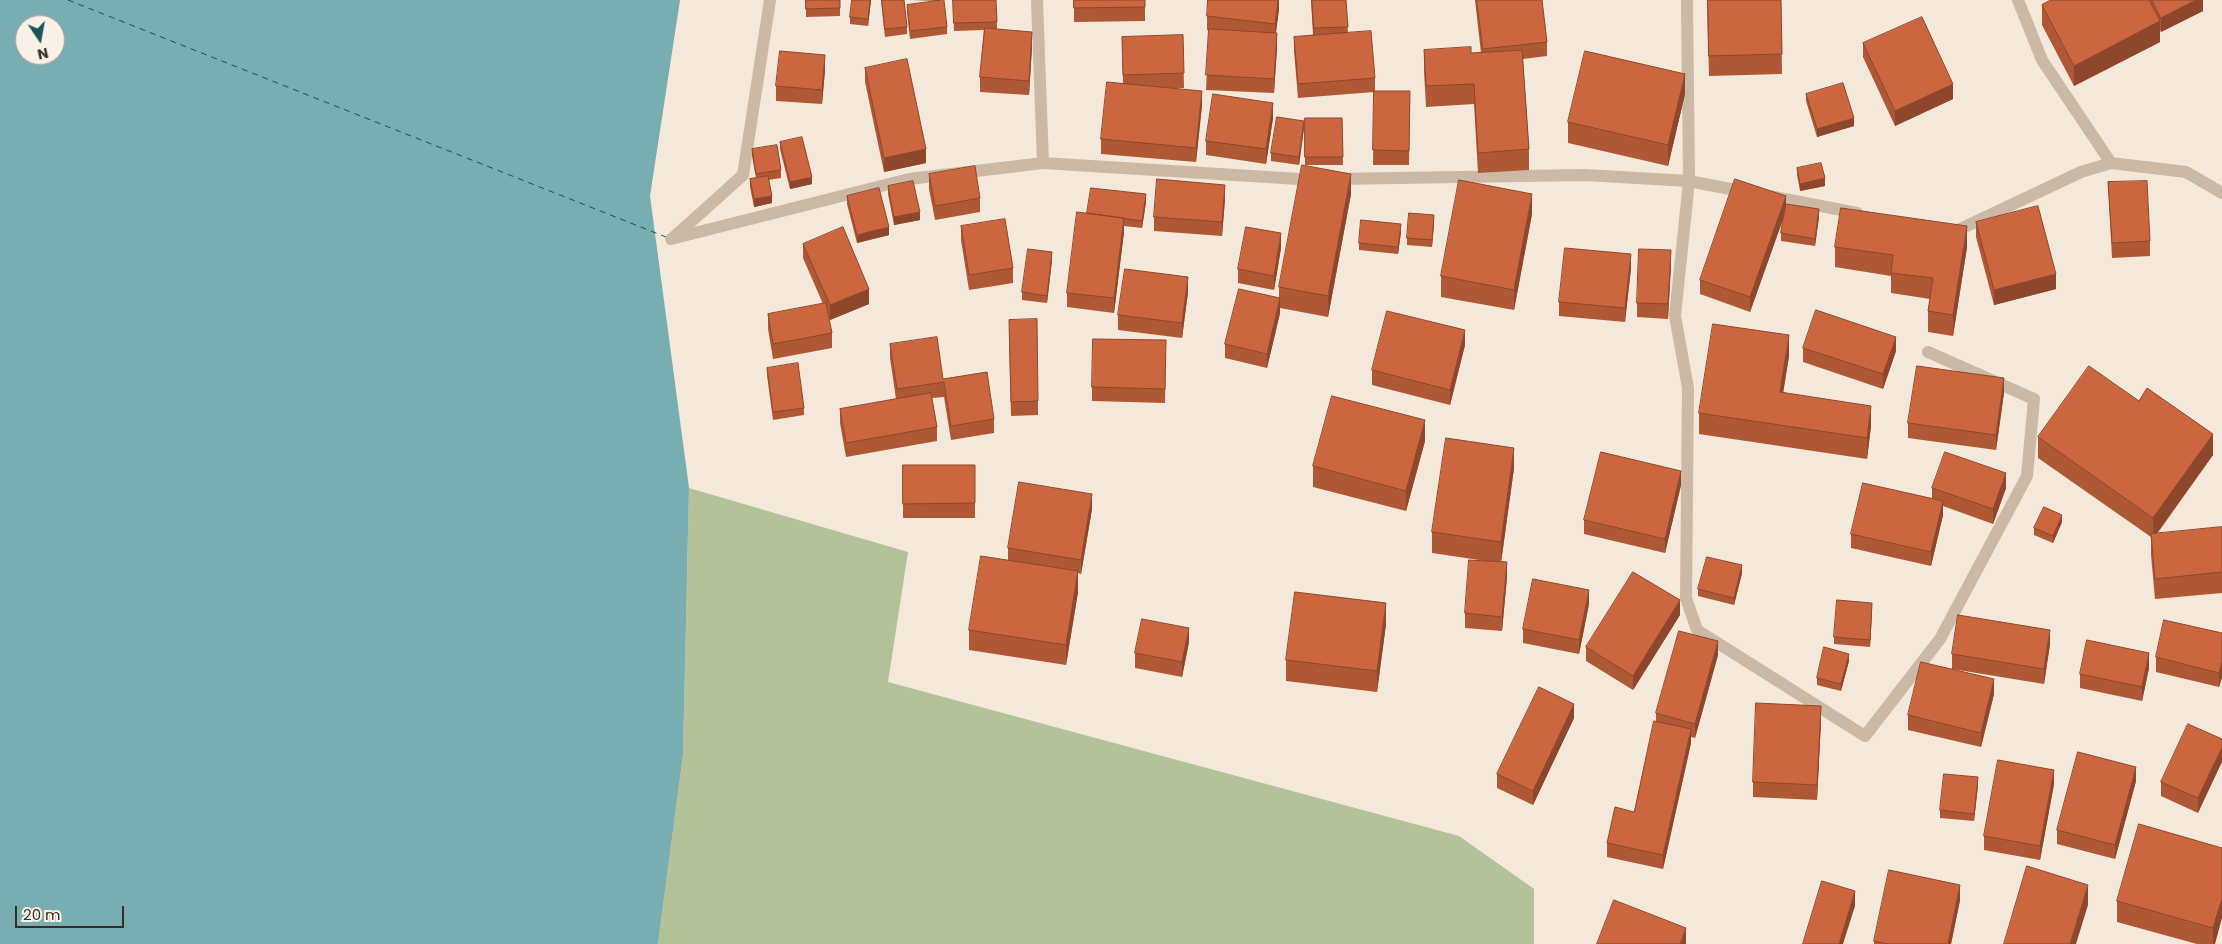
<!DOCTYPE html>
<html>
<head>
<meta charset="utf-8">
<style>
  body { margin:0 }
  #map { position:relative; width:2222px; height:944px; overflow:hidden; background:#f3e8da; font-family:Poppins,sans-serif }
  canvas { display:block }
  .north { position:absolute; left:15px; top:15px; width:50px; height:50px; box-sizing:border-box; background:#faf2e7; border:1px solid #aca39a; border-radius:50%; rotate:168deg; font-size:14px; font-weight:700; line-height:20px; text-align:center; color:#372c27 }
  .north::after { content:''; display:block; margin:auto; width:18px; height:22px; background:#1b545a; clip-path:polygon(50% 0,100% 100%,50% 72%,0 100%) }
  .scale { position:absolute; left:15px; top:906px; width:109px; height:22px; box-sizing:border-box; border:2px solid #372c27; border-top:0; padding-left:6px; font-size:15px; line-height:18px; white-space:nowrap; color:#372c27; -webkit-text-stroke:4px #faf2e7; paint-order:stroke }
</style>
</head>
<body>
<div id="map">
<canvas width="2222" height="944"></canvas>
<div class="north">N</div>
<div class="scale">20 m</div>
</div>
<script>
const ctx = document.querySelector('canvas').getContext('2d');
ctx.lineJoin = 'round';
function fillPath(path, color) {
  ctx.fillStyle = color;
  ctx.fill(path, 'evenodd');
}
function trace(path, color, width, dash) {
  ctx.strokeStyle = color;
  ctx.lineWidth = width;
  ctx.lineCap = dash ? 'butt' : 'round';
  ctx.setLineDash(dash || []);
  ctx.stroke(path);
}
const green = new Path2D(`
  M689,488l219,64 -20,130 571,154 75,53v55h-876l25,-189z`);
const water = new Path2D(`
  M0,0h680l-30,196 39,292 -6,267 -25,189h-658zM25,25h30v30h-30z`);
const ferry = new Path2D(`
  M68,0l598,237`);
const minor = new Path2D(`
  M1037,0l6,163
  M1687,0l2,181 -14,135 13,72 -2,210 11,32 168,106 75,-97 87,-163 7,-77 -106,-47
  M2018,0l24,60 69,103
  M1335,179l250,-4 104,6 57,11
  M1769,196l88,17
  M1950,230l6,1 125,-59 30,-9 75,9 36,21
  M674,237l69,-62 27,-175
  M671,239l238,-60 134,-16 272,17`);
const wall = new Path2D(`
  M806,0h34v16l-34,1z
  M871,0l-3,26 -18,-2v-7z
  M881,0h23l3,27v7l-22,3z
  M910,0h31l6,27v7l-37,5 -3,-27v-7l32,-4z
  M953,0h43l1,29 35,18 -3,48 -49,-3v-15l4,-47 -30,1z
  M1074,0h71v21l-71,1z
  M1279,0v9l-3,24 1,14 -3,46 -68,-3 3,-60h-2v-14z
  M1311,0h35l2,33 27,45v13h35l-1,74h-36l1,-73 -76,6 -4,-47v-14l19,-2z
  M1475,0h67l5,42v14l-24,3 6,90v21l-51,3 -4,-69 -48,3 -2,-36v-21l47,3h10z
  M1707,0h74l1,74 -73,2z
  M2051,0h152v11l-42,21 -1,-2v12l-86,44 -32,-61v-20z
  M1183,35l1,53h-16l34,17 -6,57 -95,-8v-15l22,-55 -1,-47z
  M1863,43l90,56 -58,27 -32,-69z
  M865,68l61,95 -42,9 -19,-90z
  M825,70l-3,34 -46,-3v-15z
  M1685,94l-17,72 -100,-23v-21z
  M1806,94l48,32 -37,11 -11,-36z
  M1273,118l-7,46 -60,-9v-14z
  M1305,118h37l1,47h-38z
  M1304,128l-5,37 -28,-4v-8z
  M780,142l32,42 -22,5 -10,-40z
  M752,149l29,21v8l-13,2 4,23 -18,4 -4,-20v-8l6,-1 -4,-22z
  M1797,168l28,18 -25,5 -3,-16z
  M929,174l51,24v14l-45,8 -6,-31z
  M2108,182l42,59v15l-38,2z
  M888,186l32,34 -26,5 -6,-31z
  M1351,194l-23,123 -48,-9v5l-13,55 -42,-10v-14l54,-46v-11z
  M847,196l42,39 -32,8 -10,-39z
  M1225,199l-3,37 -68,-5v-14z
  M1146,202l-4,26 -18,-2v6l-10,81 -47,-6v-14l20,-80z
  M1786,205l33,12 -4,29 -34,-5v-8l3,-17 -34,96 -50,-18v-14z
  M1532,214l-18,96 -73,-13v-21z
  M1976,222l80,67 -62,16 -18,-68z
  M1434,223l-2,24 -25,-2v-7z
  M961,226l52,42v15l-44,7 -8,-50z
  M1401,232l-3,22 -39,-4v-7z
  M803,244l66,60 -39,16 -2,-4 4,17v15l-59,11 -5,-30v-15l55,-10 -20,-46z
  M1835,247h132l-14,89 -25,-4v-21l2,-12 -39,-6v-17l-56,-9z
  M1281,248l-7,42 -36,-7v-14z
  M1052,260l-5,43 -25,-3v-8z
  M1671,264l-3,55 -31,-2v-14z
  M1631,268l-6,54 -66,-6v-14z
  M1188,292l-6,46 -64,-8v-15z
  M1009,334l29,67v14l-27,1z
  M890,344l53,35 51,40v14l-43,7 -7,-43 -12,1 5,29v14l-91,16 -6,-34v-14l56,-10 -6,-41z
  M1465,345l-15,60 -78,-20v-15z
  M1803,348l93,3 -13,38 -80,-27z
  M1166,355l-1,48 -73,-2v-14z
  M1789,356l-6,36 88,34 -4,33 -168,-25v-21z
  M767,368l37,40v7l-31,5 -6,-45z
  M2004,393l-8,57 -88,-12v-15z
  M2038,437l175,18 -56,79 65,-7v66l-67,6 -4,-44v-18l-113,-79z
  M1425,441l-19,70 -93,-24v-21z
  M903,465h72v53h-72z
  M1514,468l-13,94 6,15 -5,54 -37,-3v-15l21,-52 -54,-8v-21z
  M1681,485l-16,68 -81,-19v-14z
  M1932,488h74l-13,36 -50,-18v9l-12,51 -80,-18v-14l81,-36z
  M1092,509l-11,65 -3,-1v19l-12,73 -97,-15v-20l39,-69v-13z
  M2062,522l-9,21 -19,-8v-7z
  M1742,573l-8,32 -36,-9v-7z
  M1589,604l-10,50 -56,-11v-14z
  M1872,611l-2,36 -36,-3v-7z
  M1680,615l-47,75 -47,-29v-14z
  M1386,624l-9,68 -91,-11v-21z
  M2222,633v44l-3,10 -63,-15v-15z
  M1189,642l-7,35 -47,-9v-15z
  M2050,644l-6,40 -92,-15v-15z
  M1718,655l-23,83 -4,-1v6l-28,126 -56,-12v-14l27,-31 22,-91v-8z
  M1849,661l-8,30 -24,-6v-7z
  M2149,668l-7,33 -62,-13v-14z
  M1994,694l-13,53 -73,-17v-15z
  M1574,718l-41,87 -36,-17v-14z
  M1821,721l-4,79 -64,-3v-15z
  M2222,739l-24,74 -37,-17v-14z
  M2136,781l-21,78 -58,-15v-14z
  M2054,784l-14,76 -56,-10v-14z
  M1978,785l-4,36 -34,-3v-8z
  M2222,848l-7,96h-18l-80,-22v-21z
  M1960,900l-9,44h-77v-3z`);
const shadedWall = new Path2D(`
  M870,0h1l-3,26v-7z
  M1278,0h1v9l-4,29v-14z
  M2196,0h7v11l-42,21v-14z
  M2160,21v21l-86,44v-20z
  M1032,32v15l-3,48v-14z
  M1277,33v14l-3,46v-14z
  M825,55v15l-3,34v-14z
  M1685,74v20l-17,72v-21z
  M1953,84v15l-58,27v-15z
  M1202,91v14l-6,57v-14z
  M1273,103v15l-7,46v-15z
  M1854,118v8l-37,11v-8z
  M1304,121v7l-5,37v-8z
  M926,149v14l-42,9v-14z
  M1351,174v20l-23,123v-21z
  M812,177v7l-22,5v-7z
  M1825,178v8l-25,5v-7z
  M1225,185v14l-3,37v-14z
  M1146,194v8l-4,26v-7z
  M1532,194v20l-18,96v-20z
  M772,196v7l-18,4v-8z
  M1786,196v15l-36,101v-15z
  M1819,209v8l-4,29v-7z
  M920,212v8l-26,5v-8z
  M1434,215v8l-2,24v-7z
  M1124,218v14l-10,81v-15z
  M1401,224v8l-3,22v-7z
  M1967,226v21l-14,89v-21z
  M889,227v8l-32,8v-8z
  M1281,233v15l-7,42v-14z
  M1671,250v14l-3,55v-15z
  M1052,252v8l-5,43v-7z
  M1631,254v14l-6,54v-14z
  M2056,274v15l-62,16v-15z
  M1188,277v15l-6,46v-15z
  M869,289v15l-39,16v-15z
  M1280,298v15l-13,55v-14z
  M1465,330v15l-15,60v-15z
  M1789,335v21l-9,57v-21z
  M1896,337v14l-13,38v-15z
  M2004,378v15l-8,57v-15z
  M1871,406v20l-4,33v-21z
  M1425,420v21l-19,70v-20z
  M2213,434v21l-60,83v-20z
  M1514,448v20l-13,95v-21z
  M1681,471v14l-16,68v-14z
  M2006,473v15l-13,36v-15z
  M1092,494v15l-11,65v-14z
  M1943,501v14l-12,51v-14z
  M2062,515v7l-9,21v-7z
  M1507,562v15l-5,54v-14z
  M1742,565v8l-8,32v-7z
  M1078,571v21l-12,73v-20z
  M1589,590v14l-10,50v-14z
  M1680,600v15l-47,75v-14z
  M1386,603v21l-9,68v-21z
  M1872,603v8l-2,36v-7z
  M1189,628v14l-7,35v-15z
  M2050,630v14l-6,40v-15z
  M1718,641v14l-23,83v-14z
  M2149,653v15l-7,33v-14z
  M1849,654v7l-8,30v-7z
  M2222,662v15l-3,10v-14z
  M1994,679v15l-13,53v-14z
  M1574,704v14l-41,87v-14z
  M1821,706v15l-4,79v-15z
  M1691,729v14l-28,126v-14z
  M2222,747v15l-24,51v-15z
  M2136,767v14l-21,78v-14z
  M2054,770v14l-14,76v-14z
  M1978,777v8l-4,36v-7z
  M1960,885v15l-9,44h-3z
  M2088,885v20l-12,39h-6z
  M1855,891v15l-12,38h-4z
  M2222,898v20l-7,26h-2v-16z
  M1686,928v16h-6z`);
const building = new Path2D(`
  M806,0h34v8l-34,1z
  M852,0h18l-2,19 -18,-2z
  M882,0h22l3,27 -22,2z
  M944,0l3,27 -37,4 -3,-26z
  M953,0h43l1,22 -43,1z
  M1074,0h71v7l-71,1z
  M1208,0h70l-3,24 -68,-8z
  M1312,0h34l2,27 -34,1z
  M1477,0h65l5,42 -64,7z
  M1708,0h73l1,54 -73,2z
  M2051,0h98l11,21 -86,45 -32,-61z
  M2152,0h44l-35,18z
  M1922,17l31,67 -58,27 -32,-68z
  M985,28l47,4 -3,49 -49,-4z
  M1209,29l68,4 -3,46 -68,-4z
  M1371,31l4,47 -77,6 -4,-47z
  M1183,35l1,38 -61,2 -1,-38z
  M1471,47v6l51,-3 7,99 -51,4 -4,-69 -48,2 -2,-36z
  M780,51l45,4 -3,35 -46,-4z
  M1585,51l100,23 -17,71 -100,-23z
  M907,59l19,90 -42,9 -19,-90z
  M1107,82l95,9 -6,57 -95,-9z
  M1843,83l11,35 -37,11 -11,-35z
  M1374,91h36l-1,60 -36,-1z
  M1213,94l60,9 -7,46 -60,-8z
  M1277,117l27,4 -5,36 -28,-4z
  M1305,118h37l1,39h-38z
  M802,137l10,40 -22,5 -10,-40z
  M777,145l4,25 -25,4 -4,-25z
  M1821,163l4,15 -25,6 -3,-16z
  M1302,165l49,9 -23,122 -49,-9z
  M975,166l5,32 -45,8 -6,-32z
  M768,176l4,20 -18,3 -4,-20z
  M1157,179l68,6 -3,37 -68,-5z
  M1735,179l51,17 -36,101 -50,-17z
  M1459,180l73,14 -18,96 -73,-14z
  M913,181l7,31 -26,5 -6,-31z
  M2147,181l3,60 -38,2 -4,-61z
  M879,188l10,39 -32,8 -10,-39z
  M1091,188l55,6 -4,27 -55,-8z
  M1786,204l33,5 -4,30 -34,-6z
  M2038,206l18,68 -62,16 -18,-68z
  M1841,208l126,18 -14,89 -25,-4 5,-33 -42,-5 2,-18 -58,-8z
  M1077,212l47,6 -10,80 -47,-5z
  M1409,213l25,2 -2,25 -25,-2z
  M1005,219l8,49 -44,7 -8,-49z
  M1361,220l40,4 -3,23 -39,-4z
  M843,227l26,62 -39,16 -27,-61z
  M1246,227l35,6 -7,43 -36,-7z
  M1565,248l66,6 -6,54 -66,-6z
  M1028,249l24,3 -5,44 -25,-4z
  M1639,249l32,1 -3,54 -31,-1z
  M1125,269l63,8 -6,46 -64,-8z
  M1239,289l41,9 -13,56 -42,-10z
  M826,303l6,30 -59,11 -5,-30z
  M1816,310l80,27 -13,37 -80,-26z
  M1387,311l78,19 -15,60 -78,-20z
  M1037,319l1,82 -27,1 -2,-82z
  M1713,324l76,11 -9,57 91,14 -4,32 -168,-25z
  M937,337l6,42 44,-7 7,47 -43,7 -7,-44 -47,7 -7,-45z
  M1093,339l73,1 -1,49 -73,-2z
  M798,363l6,45 -31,4 -6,-44z
  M1917,366l87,12 -8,57 -88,-12z
  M2089,366l50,35 8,-13 66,46 -60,84 -115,-81z
  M931,393l6,34 -91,16 -6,-34z
  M1332,396l93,24 -19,71 -93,-25z
  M1446,438l68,10 -13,94 -69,-10z
  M1601,452l80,19 -16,68 -81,-19z
  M1945,452l61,21 -13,36 -61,-21z
  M903,465h72v38l-72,1z
  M1019,482l73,12 -11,66 -73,-12z
  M1863,483l80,18 -12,51 -80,-18z
  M2044,507l18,8 -9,21 -19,-8z
  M2222,527v45l-67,7 -4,-45z
  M981,556l97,15 -12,74 -97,-15z
  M1707,557l35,8 -8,33 -36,-9z
  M1469,560l38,2 -5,55 -37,-4z
  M1633,572l47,28 -47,76 -47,-29z
  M1533,579l56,11 -10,50 -56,-11z
  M1295,592l91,11 -9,68 -91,-11z
  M1837,600l35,3 -2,37 -36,-3z
  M1958,615l92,15 -6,39 -92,-15z
  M1142,619l47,9 -7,34 -47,-9z
  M2164,620l58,13v29l-3,11 -63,-16z
  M1679,631l39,10 -23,83 -39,-11z
  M2087,640l62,13 -7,34 -62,-13z
  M1824,647l25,7 -8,30 -24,-6z
  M1921,662l73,17 -13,54 -73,-18z
  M1539,687l35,17 -41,87 -36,-17z
  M1756,703l65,3 -4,79 -64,-3z
  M1654,721l37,8 -28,126 -56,-12 8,-36 19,5z
  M2188,724l34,15v8l-24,51 -37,-16z
  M2078,752l58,15 -21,78 -58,-15z
  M1998,760l56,10 -14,76 -56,-10z
  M1944,774l34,3 -4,37 -34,-4z
  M2139,824l83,24v50l-9,30 -96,-27z
  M2027,866l61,19 -18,59h-66z
  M1889,870l71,15 -12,59h-60l-14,-3z
  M1822,881l33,10 -16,53h-36z
  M1614,900l72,28 -6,16h-83z`);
fillPath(green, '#b3c299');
fillPath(water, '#78adb1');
trace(ferry, '#1b545a', 1, [6, 5]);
trace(minor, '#cbb8a5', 12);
fillPath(wall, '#af5836');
fillPath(shadedWall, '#8e472c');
fillPath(building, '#cb663f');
trace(building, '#8e472c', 1);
</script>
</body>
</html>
